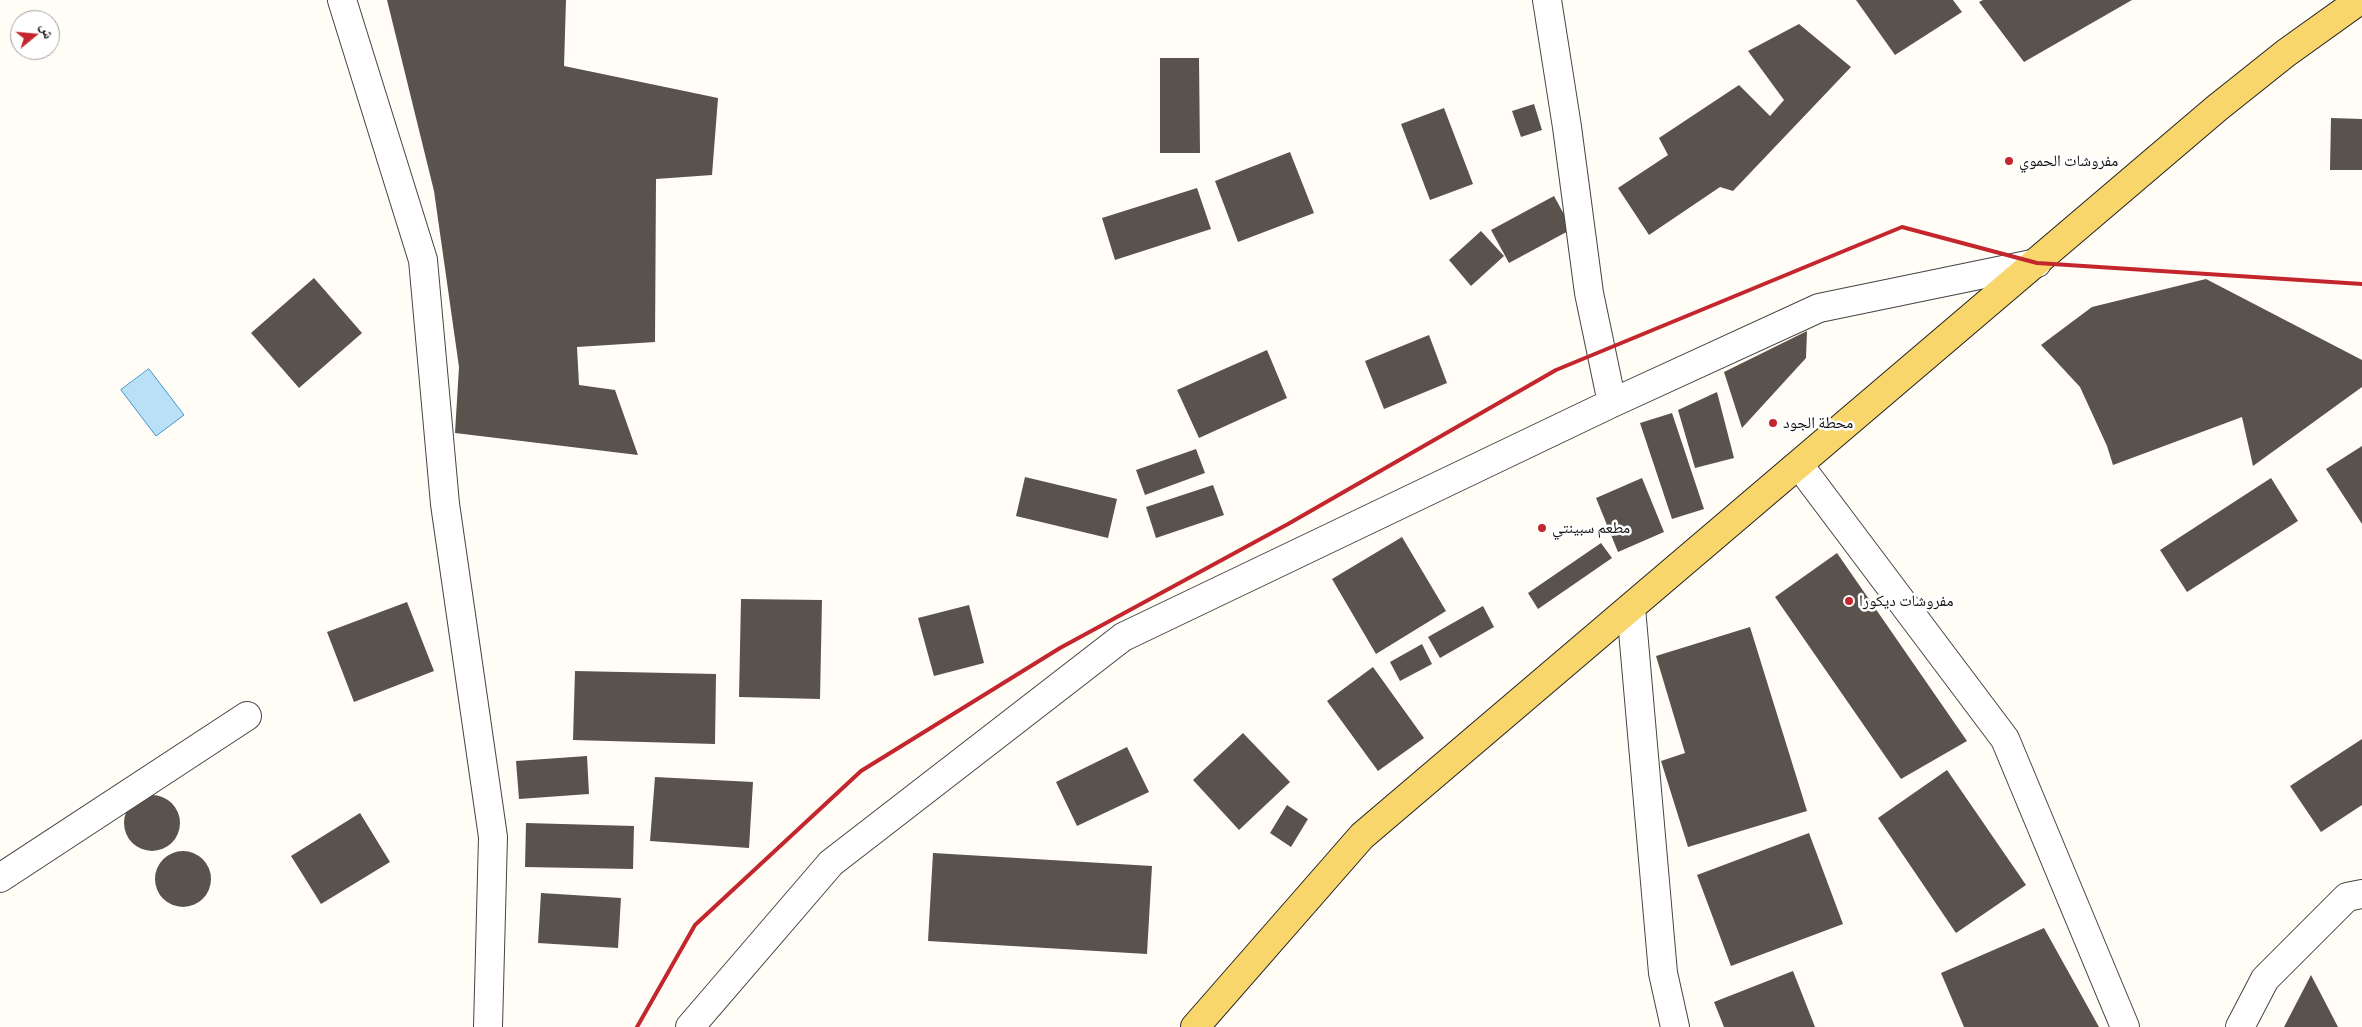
<!DOCTYPE html>
<html>
<head>
<meta charset="utf-8">
<style>
  body { margin:0 }
  #map { position:relative; width:2362px; height:1027px; overflow:hidden; background:#fffdf5; font-family:Literata,"Noto Naskh Arabic",serif }
  canvas { display:block }
  .north { position:absolute; left:10px; top:10px; width:50px; height:50px; box-sizing:border-box; background:#fff; border:1px solid #a0a0a0; border-radius:50%; rotate:73deg; font-size:14px; font-weight:700; line-height:20px; text-align:center; color:#111 }
  .north::after { content:''; display:block; margin:auto; width:18px; height:22px; background:#c4262e; clip-path:polygon(50% 0,100% 100%,50% 72%,0 100%) }
</style>
</head>
<body>
<div id="map">
<canvas width="2362" height="1027"></canvas>
<div class="north">ش</div>
</div>
<script>
const ctx = document.querySelector('canvas').getContext('2d');
ctx.lineJoin = 'round';
function fillPath(path, color) {
  ctx.fillStyle = color;
  ctx.fill(path, 'evenodd');
}
function trace(path, color, width, dash) {
  ctx.strokeStyle = color;
  ctx.lineWidth = width;
  ctx.lineCap = dash ? 'butt' : 'round';
  ctx.setLineDash(dash || []);
  ctx.stroke(path);
}
function drawText(font, color, halo, rows, align = 'center') {
  ctx.font = font + ' Literata,"Noto Naskh Arabic",serif';
  ctx.lineWidth = 5;
  ctx.setLineDash([]);
  ctx.textBaseline = 'middle';
  ctx.strokeStyle = halo;
  ctx.fillStyle = color;
  for (const [text, x, y, turn = 0] of rows) {
    ctx.save();
    ctx.translate(x, y);
    ctx.rotate((+turn || 0) * Math.PI / 180);
    ctx.textAlign = isNaN(turn) ? turn : align;
    if (halo) ctx.strokeText(text, 0, 0);
    ctx.fillText(text, 0, 0);
    ctx.restore();
  }
}
const water = new Path2D(`
  M149,369l35,46 -28,21 -35,-46z`);
const building = new Path2D(`
  M387,0h179l-2,66 154,32 -6,77 -56,4 -1,163 -78,5 2,38 36,5 23,65 -183,-22 4,-66 -25,-176z
  M1856,0h97l9,12 -67,43z
  M1983,0h149l-108,62 -45,-60z
  M1799,24l52,43 -118,124 -13,-4 -71,48 -31,-47 50,-33 -9,-17 80,-53 31,31 14,-16 -36,-49z
  M1160,58h39l1,95h-40z
  M1534,104l8,26 -21,7 -9,-26z
  M1444,108l29,76 -43,16 -29,-76z
  M2331,118l31,1v51h-32z
  M1290,152l24,61 -76,29 -23,-61z
  M1197,188l14,41 -96,31 -13,-42z
  M1554,196l18,33 -63,34 -18,-33z
  M1481,231l23,25 -33,30 -22,-26z
  M314,278l48,55 -63,55 -48,-55z
  M2206,279l156,81v27l-109,79 -11,-49 -129,48 -6,-19 -27,-59 -39,-42 51,-38z
  M1807,331l-1,27 -64,70 -18,-56z
  M1429,335l18,48 -63,26 -19,-48z
  M1267,350l20,48 -88,40 -22,-48z
  M1717,392l17,66 -39,10 -17,-58z
  M1672,413l32,96 -32,10 -32,-96z
  M2362,446v78l-36,-55z
  M1196,449l9,24 -60,22 -9,-25z
  M1025,477l92,22 -9,39 -92,-22z
  M1642,478l22,54 -46,20 -22,-54z
  M2271,478l27,43 -111,71 -27,-42z
  M1213,485l11,30 -68,23 -10,-31z
  M1402,537l44,74 -70,43 -44,-75z
  M1601,543l11,15 -74,51 -10,-16z
  M1837,553l130,188 -66,38 -126,-182z
  M741,599l81,1 -2,99 -81,-2z
  M407,602l27,69 -80,31 -27,-70z
  M969,605l15,58 -50,13 -16,-58z
  M1483,606l11,21 -54,31 -12,-21z
  M1750,627l57,184 -119,36 -27,-86 24,-8 -29,-97z
  M1422,644l10,20 -32,17 -10,-19z
  M1373,667l51,71 -46,33 -51,-70z
  M575,671l141,3 -1,70 -142,-4z
  M1243,733l47,49 -51,48 -46,-50z
  M2362,739v66l-41,27 -31,-46z
  M1127,747l22,45 -72,34 -21,-44z
  M587,756l2,38 -70,5 -3,-38z
  M1947,770l79,115 -70,48 -78,-115z
  M655,777l98,5 -4,66 -99,-7z
  M124 823a28 28 0 1 1 56 0a28 28 0 1 1-56 0Z
  M1287,805l21,14 -17,28 -21,-14z
  M360,813l30,49 -69,42 -30,-48z
  M526,823l108,3 -1,43 -108,-2z
  M1809,833l34,91 -112,42 -34,-91z
  M155 879a28 28 0 1 1 56 0a28 28 0 1 1-56 0Z
  M933,853l219,13 -5,88 -219,-13z
  M541,893l80,5 -3,50 -80,-5z
  M2044,928l55,99h-135l-23,-54z
  M1793,971l22,56h-91l-10,-25z
  M2311,975l27,52h-54z`);
const street = new Path2D(`
  M342,0l81,260 22,244 48,333 -5,190
  M1547,0l20,127 22,166 23,110
  M1799,465l206,274 120,288
  M1631,608l32,365 12,54
  M0,878l247,-162
  M690,1027l141,-164 292,-226 489,-234 207,-95 218,-45
  M2240,1027l25,-48 82,-82 15,-3`);
const primary = new Path2D(`
  M1195,1027l167,-191 855,-728 69,-55 74,-53`);
const rail = new Path2D(`
  M637,1027l58,-102 166,-154 199,-123 228,-124 268,-154 346,-143 135,36 325,21`);
const markers = [
  [2009,161,5,"#c4262e"],
  [1773,423,5,"#c4262e"],
  [1542,528,5,"#c4262e"],
  [1849,601,5,"#c4262e"]
];
const poiNames = [
  ["مفروشات الحموي",2019,161],
  ["محطة الجود",1783,423],
  ["مطعم سبينتي",1552,528],
  ["مفروشات ديكورا",1859,601]
];
fillPath(water, '#b9e0f7');
trace(water, '#3f96cf', 1);
fillPath(building, '#5a524d');
trace(street, '#444', 30);
trace(primary, '#222', 30);
trace(street, '#fff', 28);
trace(primary, '#f9d66b', 28);
trace(rail, '#c4262e', 4);
for (const [x, y, r, color] of markers) {
  const dot = new Path2D();
  dot.arc(x, y, r, 0, 2 * Math.PI);
  ctx.fillStyle = color;
  ctx.fill(dot);
  trace(dot, '#fff', 2);
}
drawText('16px', '#111', '#fff', poiNames, 'left');
</script>
</body>
</html>
